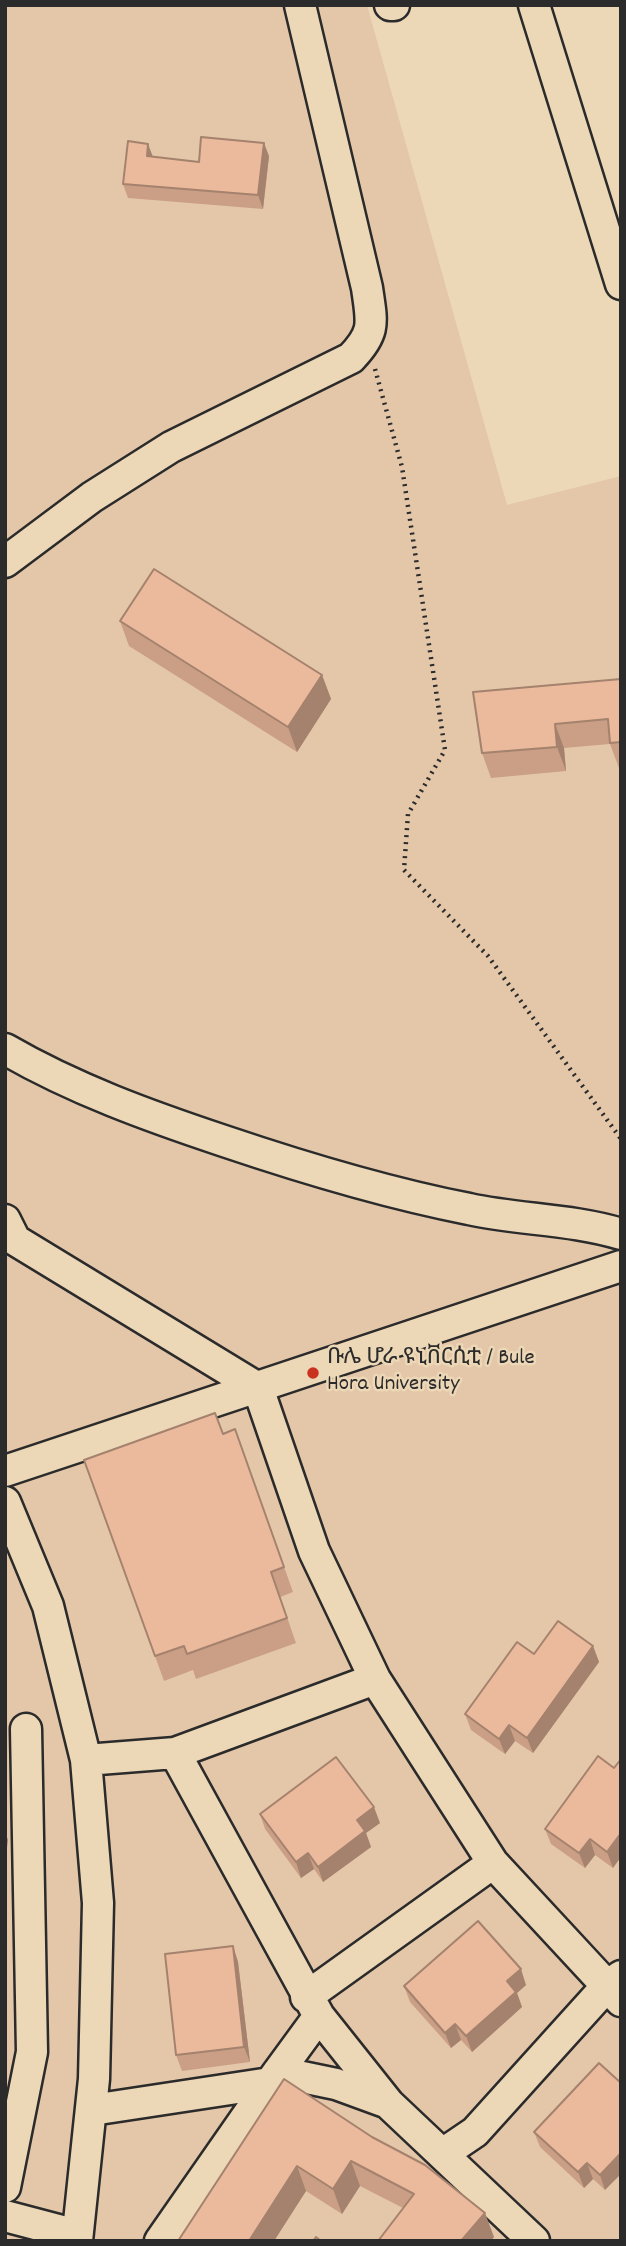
<!DOCTYPE html>
<html>
<head>
<meta charset="utf-8">
<style>
  body { margin:0 }
  #map { position:relative; width:626px; height:2246px; overflow:hidden; background:#ecd7b6; font-family:Dekko,sans-serif }
  canvas { display:block }
  .frame { position:absolute; inset:0; border:7px solid #2b2b2b; pointer-events:none }
</style>
</head>
<body>
<div id="map">
<canvas width="626" height="2246"></canvas>
<div class="frame"></div>
</div>
<script>
const ctx = document.querySelector('canvas').getContext('2d');
ctx.lineJoin = 'round';
function fillPath(path, color) {
  ctx.fillStyle = color;
  ctx.fill(path, 'evenodd');
}
function trace(path, color, width, dash) {
  ctx.strokeStyle = color;
  ctx.lineWidth = width;
  ctx.lineCap = dash ? 'butt' : 'round';
  ctx.setLineDash(dash || []);
  ctx.stroke(path);
}
function drawText(font, color, halo, rows, align = 'center') {
  ctx.font = font + ' Dekko,"Noto Sans Ethiopic",sans-serif';
  ctx.lineWidth = 5;
  ctx.setLineDash([]);
  ctx.textBaseline = 'middle';
  ctx.strokeStyle = halo;
  ctx.fillStyle = color;
  for (const [text, x, y, turn = 0] of rows) {
    ctx.save();
    ctx.translate(x, y);
    ctx.rotate((+turn || 0) * Math.PI / 180);
    ctx.textAlign = isNaN(turn) ? turn : align;
    if (halo) ctx.strokeText(text, 0, 0);
    ctx.fillText(text, 0, 0);
    ctx.restore();
  }
}
const built = new Path2D(`
  M5,5h362l140,500 114,-29v1765h-616z`);
const path = new Path2D(`
  M375,369l27,98 43,283 -37,64 -4,56 84,86 133,183`);
const minor = new Path2D(`
  M390,5h4
  M534,5l87,279
  M5,562l87,-65 79,-50 180,-89c25,-26 21,-35 16,-70l-67,-283
  M5,1049c69,40 144,67 219,92 80,27 163,52 245,68 50,11 103,10 152,25
  M5,1220l10,20 243,148 56,163 61,128 118,184 128,138
  M5,1471l616,-205
  M5,1502l43,104 38,154 12,143 -4,176 -17,162
  M175,1753l144,263 70,88 145,137
  M86,1760l89,-7 200,-74
  M306,1997l187,-134
  M278,2072l58,12 52,19
  M92,2110l178,-27 49,-67
  M444,2153l31,-21 131,-145 15,-11
  M5,2187l27,-135 -6,-323
  M5,2216l72,19
  M160,2241l110,-158`);
const wall = new Path2D(`
  M269,156l-6,53 -135,-11 -5,-14 30,-27 46,5z
  M120,621l202,54 9,24 -34,53 -168,-106z
  M621,679v89h-2l-9,-24 -46,4 2,23 -75,7 -9,-25z
  M235,1429l58,163 -13,5 16,46 -100,36 -3,-9 -29,11 -80,-221 139,-26z
  M593,1646l6,16 -66,91 -18,-12 -10,13 -34,-24 -6,-16 69,-60z
  M614,1768l-1,100 -18,-13 -10,13 -34,-24 -6,-15z
  M260,1814l120,9 -14,10 5,14 -48,35 -9,-13 -13,9 -36,-49z
  M233,1946l5,16 12,100 -68,9 -6,-16z
  M526,1985l-9,8 5,14 -50,45 -11,-12 -10,8 -41,-46 -6,-16z
  M599,2063l6,127 -12,-11 -9,9 -44,-41 -6,-15z
  M284,2079l210,158 -91,-29 -43,-22 -18,28 -36,-23 -32,50h-96z`);
const shadedWall = new Path2D(`
  M264,143l5,13 -6,53 -5,-14z
  M148,144l5,13 -6,-1z
  M322,675l9,24 -34,53 -9,-25z
  M555,724l9,24 2,23 -9,-24z
  M593,1646l6,16 -66,91 -6,-15z
  M509,1725l6,16 -10,13 -6,-15z
  M374,1807l6,16 -14,10 5,14 -48,35 -5,-15 39,-47z
  M5,1832l3,8 -3,24z
  M621,1833v24l-8,11 -6,-16z
  M590,1839l5,16 -10,13 -6,-15z
  M308,1853l6,16 -13,9 -5,-16z
  M233,1946l5,16 12,100 -6,-15z
  M521,1969l5,16 -9,8 5,14 -50,45 -6,-16 41,-55z
  M455,2024l6,16 -10,8 -6,-15z
  M621,2153v21l-16,16 -5,-15z
  M351,2161l9,25 -18,28 -9,-25z
  M587,2163l6,16 -9,9 -6,-16z
  M297,2166l9,25 -32,50h-25z
  M485,2213l9,24 -3,4h-30z`);
const building = new Path2D(`
  M201,137l63,6 -6,52 -135,-11 5,-43 20,3 -1,12 52,6z
  M154,569l168,106 -34,52 -168,-106z
  M621,679v63l-11,1 -2,-24 -53,5 2,23 -75,6 -9,-61z
  M215,1413l8,21 12,-5 49,138 -13,5 16,46 -100,36 -3,-8 -29,10 -71,-196z
  M558,1621l35,25 -66,92 -18,-13 -10,14 -34,-25 52,-72 17,12z
  M598,1756l16,12 7,-9v74l-14,19 -17,-13 -11,14 -34,-24z
  M336,1757l38,50 -17,13 8,11 -47,36 -10,-14 -12,9 -36,-48z
  M478,1921l43,48 -14,12 9,11 -50,44 -11,-12 -10,9 -41,-47z
  M233,1946l11,101 -68,8 -11,-101z
  M599,2063l22,20v70l-21,22 -13,-12 -9,9 -44,-40z
  M284,2079l88,58 53,28 60,48 -24,28h-83l36,-47 -63,-33 -18,28 -36,-23 -48,75h-71z
  M316,2237l5,4h-8z`);
const markers = [
  [313,1373,7,"#c8321e"]
];
const poiNames = [
  ["ቡሌ ሆራ ዩኒቨርሲቲ / Bule",327,1360],
  ["Hora University",327,1386]
];
fillPath(built, '#e4c7a9');
trace(minor, '#2b2b2b', 35);
trace(path, '#2b2b2b', 4.5, [2, 5]);
trace(minor, '#ecd7b6', 30);
fillPath(wall, '#ca9f86');
fillPath(shadedWall, '#a4826d');
fillPath(building, '#ebb99c');
trace(building, '#a4826d', 2);
for (const [x, y, r, color] of markers) {
  const dot = new Path2D();
  dot.arc(x, y, r, 0, 2 * Math.PI);
  ctx.fillStyle = color;
  ctx.fill(dot);
  trace(dot, '#ecd7b6', 2.5);
}
drawText('23px', '#2b2b2b', '#ecd7b6', poiNames, 'left');
</script>
</body>
</html>
